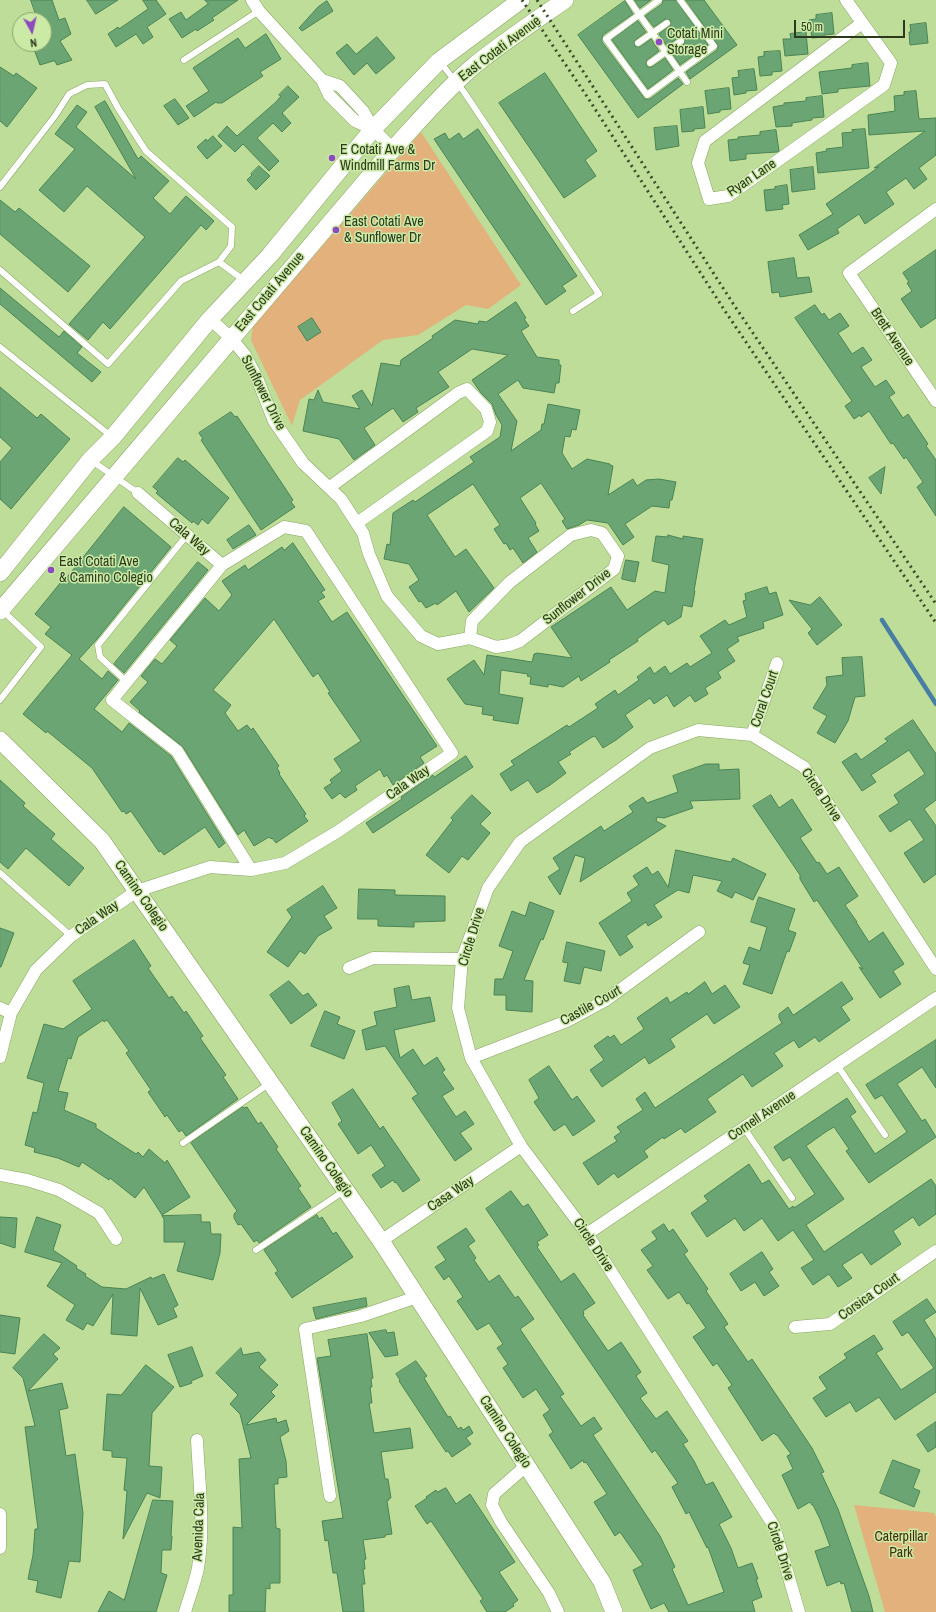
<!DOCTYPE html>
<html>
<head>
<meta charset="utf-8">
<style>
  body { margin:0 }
  #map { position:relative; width:936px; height:1612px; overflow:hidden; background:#bedd98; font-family:"Archivo Narrow",sans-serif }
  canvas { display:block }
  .north { position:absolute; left:12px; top:12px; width:40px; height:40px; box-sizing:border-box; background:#caeaa5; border:1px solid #8ba36f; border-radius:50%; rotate:172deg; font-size:11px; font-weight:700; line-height:16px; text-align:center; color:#2d391d }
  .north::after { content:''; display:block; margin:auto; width:14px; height:18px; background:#8d4abe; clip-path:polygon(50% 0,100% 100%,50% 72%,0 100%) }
  .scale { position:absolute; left:794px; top:20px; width:111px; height:18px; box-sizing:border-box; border:2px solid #2d391d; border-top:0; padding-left:5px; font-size:12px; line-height:14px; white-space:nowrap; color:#2d391d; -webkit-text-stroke:3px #caeaa5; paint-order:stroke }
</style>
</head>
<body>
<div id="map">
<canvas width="936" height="1612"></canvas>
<div class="north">N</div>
<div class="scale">50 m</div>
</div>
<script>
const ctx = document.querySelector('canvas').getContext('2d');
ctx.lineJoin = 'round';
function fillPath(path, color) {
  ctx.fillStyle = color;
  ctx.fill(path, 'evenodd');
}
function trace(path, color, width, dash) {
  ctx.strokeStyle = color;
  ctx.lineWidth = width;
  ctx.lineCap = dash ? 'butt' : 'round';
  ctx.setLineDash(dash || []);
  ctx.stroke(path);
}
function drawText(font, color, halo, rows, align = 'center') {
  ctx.font = font + ' "Archivo Narrow",sans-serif';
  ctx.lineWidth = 3;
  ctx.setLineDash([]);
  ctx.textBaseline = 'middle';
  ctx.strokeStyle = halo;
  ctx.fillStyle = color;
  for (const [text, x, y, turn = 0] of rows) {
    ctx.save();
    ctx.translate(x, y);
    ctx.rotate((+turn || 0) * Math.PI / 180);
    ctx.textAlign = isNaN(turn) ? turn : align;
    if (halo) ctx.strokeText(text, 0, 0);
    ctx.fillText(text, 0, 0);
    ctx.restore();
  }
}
const green = new Path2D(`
  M421,132l100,153 -33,24 -22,-4 -48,30 -35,5 -83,60 -8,26 -41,-86 2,-14z
  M854,1505l80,8 2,4v95h-51z`);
const stream = new Path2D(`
  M882,620l54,84`);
const building = new Path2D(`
  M31,0h21l7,20 6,-2 6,16 -11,7 12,19 -15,5 -2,-4h-2l-13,4 -8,-21h12v-24h-6z
  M87,0h31l-22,14z
  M143,0h13l10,14 -19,13 6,10 -10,7 -7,-10 -20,13 -8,-13 10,-7 1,2 29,-20z
  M205,0h33l-26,18 2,2 -17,11 -1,-2 -14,9 -13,-19 12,-7 5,8 22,-16z
  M635,0h16l-11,8z
  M663,0h13l32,45 -28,20 -8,-12 12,-9 1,-5 -3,-2h-3l-12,9 -8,-12 12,-9 -1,-5 -5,-1 -11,8 -9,-11 17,-12z
  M686,0h18l33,45 -47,34 -4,-7 31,-22 1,-4z
  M327,1l6,10 -31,20 -3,-3 19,-21z
  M625,1l8,13 -30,21 -1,3v4l43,57h5l28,-21 5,6 -45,34 -60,-83z
  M832,13l2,21 -10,1v2l-12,1 -3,-18 7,-1v-4z
  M638,21l8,11 -12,9 1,5 5,1 11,-8 8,12 -12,9 -1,5 2,2h4l13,-9 8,12 -25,19 -36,-49z
  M926,23l2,20 -18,2 -1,-13h2l-1,-7z
  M806,32l2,22 -23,2 -2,-17h8l-1,-5z
  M266,34l15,25 -21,13 3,4 -41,27h-5l-1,-1 -22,15 -8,-11 23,-15 -16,-23 45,-30 7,10z
  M377,37l18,21 -19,16 -9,-11 -13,12 -18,-22 11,-9 9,10z
  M780,51l2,20 -10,1v3l-12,1 -2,-19 6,-1v-4z
  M868,63l2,23 -32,3v3l-16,2 -3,-22 33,-4v-3z
  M0,67l14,9 2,-3 21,15 -30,39 -7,-6z
  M754,69l3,21 -11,1v2l-12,2 -2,-17 7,-1 -1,-6z
  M545,73l52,78 -12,9 11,16 -32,22 -65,-95z
  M288,86l11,11 -17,16 9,10 -9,9 -9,-9 -16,15 22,23 -10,10 -26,-27 -8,8 -17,-16 9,-10 10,10 39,-34 5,-6 -2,-1z
  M729,88l2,21 -11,1v2l-12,2 -3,-23z
  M916,91l3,28 17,-1v37l-17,13 8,11 -13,10 -8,-11 -20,14 8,12 -9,6 -20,14 -6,-10 -22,15 2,4 -31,17 -9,-15 34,-21 -7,-10 53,-37 -5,1 51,-37 -56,4 -1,-20 27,-4 -1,-15 10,-1v-3z
  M822,96l2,21 -12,1v2l-20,3v3l-16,1 -3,-20 11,-2v-2l22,-2v-3z
  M175,99l14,19 -11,7 -14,-19z
  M105,101l33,58 3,-3 28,25 -16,17 17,16 16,-18 28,25 -8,9 -5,-5 -91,104 -7,-7 -15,18 -19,-16 76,-87 -58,-51 -23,26 -25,-22 36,-41 -20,-15 22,-29 10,7 -11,15 60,52 -41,-72z
  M703,107l2,21 -11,1v2l-12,1 -2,-22z
  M677,126l2,20 -23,4 -2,-22z
  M478,129l99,147 -15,10 4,5 -20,14 -112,-166 11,-6 4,7 10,-7 4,6z
  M865,129l4,39 -51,5 -2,-20 11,-2 -1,-2 17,-2 -1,-14 11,-1 -1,-2z
  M776,130l3,21 -2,1 -31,2v5l-16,2 -2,-21 10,-1v-2l22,-2v-3z
  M213,136l9,10 -15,13 -10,-12 9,-8 1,2z
  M259,166l11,10 -14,14 -9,-10 5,-5 -1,-1z
  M813,167l2,22 -23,3 -2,-22z
  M787,185l2,19 -7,1 1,4 -17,2 -2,-21 11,-1v-2z
  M0,200l15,12 4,-4 71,58 -22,26 -68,-58z
  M936,250v68l-15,10 -20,-29 11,-8 -5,-8 2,-1 -6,-9z
  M794,258l3,20 12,-1 3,15 -32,5 -1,-5 -7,1 -4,-31z
  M0,288l59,49 5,-6 18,16 -5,6 24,19 -9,10 -92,-78z
  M516,302l10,16 -2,1 5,7 -8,5 16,26 22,3v5h2l-2,18h-3l-2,10 -31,-5 -5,-8 -20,14 19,27 -6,30 30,-21 1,-6h2l4,-20 32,6 -4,20 -4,-1 -2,8 -5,-1 -3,17 10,16 15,-10 23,5v1l3,1 -5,29 25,-16 4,7 9,-6 13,-1 17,3 -4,18h-2l-1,8 -17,-2 -27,18 9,13 -11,8 -15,-22 -21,-3 -8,5 -12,4 -5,-8 3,-2 -24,-36 -21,15 16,25 -1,1 4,7 -11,7 9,14 -14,11 -10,-15 -3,2 -4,-7 -2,1 -10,-15 6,-4 -27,-41 -46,31 28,42 11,-8 28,39 -25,24 -13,-21 -19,14 -1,-2 -10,5 -5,-7 -2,1 -10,-15 10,-7 -10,-16 -25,-5 3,-15 3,1 3,-32 20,-13 2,2 59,-40 -4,-5 30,-20 2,-12 -6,-10 -4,-11 -11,-11 -9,-13 36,-25 -36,-6 -34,23 11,15 -33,21 2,4 -15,10 -10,-14 -29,20 11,17 -21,15 -15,-21 -36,-8 6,-32 5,1 4,-10 5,12 37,7 -8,-13 10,-6 10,16 9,-43 19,3 1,-6 32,-22 -1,-2 23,-16 23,4 1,-3 7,1z
  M815,305l7,10 2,-2 5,7 11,-7 9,13 -11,7 14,21 11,-7 9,13 -11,7 14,20 11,-7 9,13 -6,4 14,21 5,-4 20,30 -2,2 10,14v56l-19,-29 6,-5 -17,-25 -2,2 -11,-16 -2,1 -22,-33 -8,6 -1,-2 -6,4 -9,-13 7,-5 -57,-83z
  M312,318l9,14 -14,9 -9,-14z
  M0,387l37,31 4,-4 29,25 -59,70 -11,-10v-37l12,-14 -12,-11z
  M231,412l4,5 2,-1 56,84 -2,2 4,5 -34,23 -60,-90 2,-1 -4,-6z
  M178,458l5,4 2,-2 44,38 -21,26 -6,-5 -4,6 -5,-4 -1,2 -36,-30 2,-2 -5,-4z
  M885,467l-4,27 -12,-16z
  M124,507l47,40 -74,92 -18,20 23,20 6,-8 10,9 -24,29 28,23 7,-9 42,33 54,87 -6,5 -14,-21 -41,28 -3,-4 -2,1 -28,-41 -5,3 -2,-3 -2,1 -30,-44 -45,-37 -1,2 -23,-19 49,-59 -27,-21 6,-7 -16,-13 26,-32 1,1z
  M249,525l7,10 -23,14 -6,-9z
  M668,535l15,4v-3l20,3 -9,52h1l-3,16 -9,-2 -2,12 -13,8 -4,-5 -27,19 1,2 -29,19 1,2 -29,19 -2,-5 -16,11 -15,-3v3l-18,-3 1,-7 -4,-1 1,-2 -27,-4 -2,24 24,4 -5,26 -25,-4 1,-4 -12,-2 1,-7 -18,-3 -18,-25 27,-19 10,15 3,-20 45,7 2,-8 3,-1 35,5 -21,-31 60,-40 16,23 28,-19 10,2 4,-28 -17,-4 4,-25 12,1z
  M293,543l32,47 -4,2 4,5 -7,4 14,21 15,-10 90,134 -17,11 4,6 -31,22 -6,-10 -3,2 -4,-8 -25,17 2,4 -12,8 -5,-5 -8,6 -8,-11 8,-5 -2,-3 12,-9 -8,-12 27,-18 -33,-48 2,-1 -12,-19 -5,4 -39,-58 -61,71 18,15 -6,8 13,18 9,-6 4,5 2,-2 26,38 -2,2 3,5 -1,1 27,40 -2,2 4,5 -32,22 -4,-5 -1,1 -2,-2 -15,9 -10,-16 -6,5 -55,-88 -44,-35 1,-1 -10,-9 18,-20 -7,-6 14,-17 7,5 15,-18 -7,-6 35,-42 14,13 13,-16 -10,-14 23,-16 3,5 34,-23 2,3z
  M626,560l13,2 -4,20 -13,-3z
  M198,562l10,8 -84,103 -10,-9z
  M767,587l2,7 7,-2 7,23 -20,7 1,6 -27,9 2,4 -12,8 8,12 -17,11 3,6 -16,10 3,6 -13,8 -5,-7 -16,12 -7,-12 -13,9 -4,-6 -25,17 8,12 -17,13 -13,8 -8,-12 -3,1 -23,15 2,2 -13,8 8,11 -16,12 -13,8 -9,-13 -17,11 -11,-17 14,-9 -3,-4 56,-36 2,2 29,-19 -3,-4 20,-14 3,5 21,-15 -2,-3 13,-10 4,7 11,-8 5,8 17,-11 3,4 22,-14 -12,-17 25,-16 4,5 18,-8 -4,-16 3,-1 -1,-6z
  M820,597l22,28 -25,20 -9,-12 4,-4 -23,-29 21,5z
  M862,657l3,39 -10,1 -7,24 -13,22 -18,-10 10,-17 -14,-8 14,-23 -1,-8 17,-2 -1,-17z
  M913,720l23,34v46l-12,9 12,17v48l-12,9 -20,-30 20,-13 -14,-21 -20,13 -11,-16 20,-13 -5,-8 31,-21 -16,-24 -38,25 5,7 -14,9 -20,-29 14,-9 5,7 27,-19 -3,-2z
  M466,756l7,11 -100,66 -7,-10 36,-24 -1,-2 32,-22 1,2z
  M706,764h13v6l20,-1 1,30 -50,2 3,7 -29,10 -7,-1 -1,4 10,5 -86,56 5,-24 -10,-3 -15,40 -12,-18 12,-8 -7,-11 48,-32 3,5 29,-19 -4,-6 14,-9 4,6 31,-11 -5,-16z
  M0,780l25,23 -2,3 32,28 -4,5 33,29 -15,18 -43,-38 -18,21 -8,-7z
  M472,795l19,18 -11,11 10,9 -22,27 -6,-4 -13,17 -23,-18 27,-35 -2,-2z
  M771,795l8,13 13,-9 20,31 -12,8 17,25 2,-1 8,12 12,-7 19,29 -13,9 12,17h-1l13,20 14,-10 21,32 -11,7 8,13 -21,14 -21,-31 4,2 -46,-69 -3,2 -14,-23v-4l-47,-69z
  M676,850l55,12 2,-4 33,16 -13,26 -18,-8 -3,6 -15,-7 5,-10 -29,-6 -4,18 -11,-3 -24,15 8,12 -14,9 -2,-4 -20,14 7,11 -13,9 -21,-33 33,-22 -5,-8 12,-8 -6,-9 14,-9 5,8 6,-4 10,16z
  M323,886l14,22 -13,8 8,12 -14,8 -13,18 -5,-3 -12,16 -21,-15 25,-35 -5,-7z
  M359,889l36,1v5l50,1v25l-31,1v5l-36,-1v-7h-20z
  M759,897l36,12 -7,21 8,3 -7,19 -2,-1 -15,43 -29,-10 7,-19 -7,-2 6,-16 11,4 7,-24 -16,-5z
  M530,902l24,9 -11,29 -2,-1 -17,41 9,1 -1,31 -26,-2v-15h-12l1,-16h8l10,-28 -14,-5 13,-35 13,5z
  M0,928l14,5 -13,34h-1z
  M134,940l17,26 -3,2 21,30 3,-2 12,17 2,-2 17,25 -3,2 26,37 -3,2 15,22 -52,37 -4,-6 -3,2 -12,-17 -2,2 -17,-25 3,-2 -25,-37 3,-2 -22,-31 -3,2 -1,-2 -25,17 -7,22 -3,-1 -10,33 10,2 -4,17 32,14v4l40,26 2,-2 5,5 6,-8 16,14 2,-3 23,37 -28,18 -18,-28 -9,11 -25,-20 -1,2 -27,-18 -3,5 -21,-9 -24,-6 1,-4 -10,-3 8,-33 4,1 7,-30 -17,-5 17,-54 19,5 29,-20 -19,-28z
  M567,942l38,9 -4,20 -17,-4 -4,17 -16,-3 4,-18 -5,-1z
  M289,981l14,15 5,-3 9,12 -26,19 -21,-29z
  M705,982l7,12 13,-9 15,22 -26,17 -7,-10 -37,25 5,8 -26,17 -4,-7 -43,30 -12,-17 14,-10 -10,-14 14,-10 2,2 4,-3 7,10 23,-16 -7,-11 30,-21 3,6 17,-11 1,2z
  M842,982l11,17 -12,8 9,13 -31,22 -4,-5 -16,11 -5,-8 -20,13 9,13 -31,21 -9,-13 -36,25 9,13 -31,21 -4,-5 -17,11 -1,-2 -19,14 4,6 -30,21 -4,-5 -16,12 -15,-22 34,-22 -3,-4 7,-5 -4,-5 26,-17 -7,-11 9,-7 10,16 127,-85 -3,-5v-4l9,-7 5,8z
  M409,986l3,14 18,-3 5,24 -41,9 6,28 13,-9 11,17 13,-9 8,13 -3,2 12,17 -12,7 14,21 9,-6 9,13 -14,9 12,16 -17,12 -43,-63 6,-4 -33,-48 -19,4 -4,-20 15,-5 -3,-13 23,-5 -3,-18z
  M325,1011l15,6 -3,7 18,7 -11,28 -33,-13z
  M936,1040v48l-14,-21 -25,17 25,37 3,-2 11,18 -67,46 -23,-32 3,-2 -15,-22 -7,4 -21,15 38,53 -38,26 18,27 107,-73 5,7v28l-17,12 -6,-9 -20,14 8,13 -30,21 -9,-13 -20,13 10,13 -14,9 -9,-13 -16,11 -12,-17 13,-8 -21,-30 -15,11 -16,-23 -18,13 -9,-13 -28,19 -16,-24 17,-12 -4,-5 45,-32 13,20 7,-4 20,29 4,-3 1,2 21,-14 -25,-37 -7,4 -9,-14 73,-49 9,14 -6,4 25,38 32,-22 -25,-37 -7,4 -9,-14z
  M549,1066l23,34 5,-4 18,25 -22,15 -8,-12 -11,7 -20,-29 5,-4 -10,-18z
  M353,1089l27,40 3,-3 37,54 -17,12 -7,-10 -1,1 -2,-3 -12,8 -9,-13 13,-9 -14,-21 -13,9 -20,-30 4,-3 -10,-18z
  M243,1107l1,1 3,-1 11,17 3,-2 17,25 -2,2 25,37 -3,2 13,19 -52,36 -2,-3 -3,2 -13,-18 -3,1 -4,-7v-4l3,-3 -46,-68z
  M511,1191l12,16 5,-3 20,31 -11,7 2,3 -2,2 24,35 13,-9 21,30 -12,8 1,3 -1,1 25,36 13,-9 20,30 -5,4 11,17 -7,5 16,21 11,-8 21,30 -5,3 11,17 12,24 7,-3 19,35 -13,7 12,24 7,20 14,-5 6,16h-2l6,18 -10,4 3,11h-86l-5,-9 -13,6 -18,-39 10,-5 -23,-33 -5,4 -21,-34 13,-8 -21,-32 -2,1 -1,-3 -12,9 -22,-34 4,-3 -10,-17 7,-5 -14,-21 -13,9 -20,-30 5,-4 -11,-16 6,-4 -14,-21 -12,7 -20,-29 6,-4 -14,-21 -5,4 -9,-13 11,-7 -9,-13 29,-19 9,13 -7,5 8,12 -2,2 15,22 10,-7 16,23 3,-2 16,23 -14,10 44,65 -4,2 21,30 13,-9 8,12 -9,6 67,101 15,31 -3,2 16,36 36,-13 -16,-45 -1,1 -18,-36 -3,2 -14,-27 6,-4 -23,-33 -3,3 -166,-244z
  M201,1215v7h9l1,12h10l-1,19 -7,27 -36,-9 8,-29h-21v-23l-2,-3z
  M317,1215l2,4 3,-2 11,17 3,-2 17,25 -61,41 -17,-25 3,-2 -14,-21z
  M0,1217l17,1 -2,30 -15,-5z
  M37,1217l24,8 -8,25 24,16 -1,2 10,6 -1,2 17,11 24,2 25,-12 1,2 12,-5 14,31 -5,3 4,9 -19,8 -18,-37 -3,48 -26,-2 2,-40 -20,32 -6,-3 -4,7 -17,-10 9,-15 -28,-19 15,-23 -37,-11z
  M664,1224l5,8 4,-3 15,22 -4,3 24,35 -2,2 22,33 -4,3 24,35 4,-3 60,89 12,24 -3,1 17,36 31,87 4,16h-21l-8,-29 -3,1 -1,-3 -13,5 -12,-35 15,-5 -10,-27 -7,-14h-1l-2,-3 -12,7 -16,-34 11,-6 -6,-13 4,-2 -14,-19h-1l-2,-2 -12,8 -34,-53 4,-3 -15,-22 -4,3 -20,-29 13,-9 -17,-25 -2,1 -8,-12 -11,7 -21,-29 6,-4 -12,-16 16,-11 -5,-7z
  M762,1252l11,17 -4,3 10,14 -15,10 -9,-14 -14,9 -11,-17z
  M366,1298l1,8 -51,13 -3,-11z
  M927,1299l9,13 -12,8 12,19v53l-41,28 -16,-23 -23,15 -6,-10 -24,15 -13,-19 14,-9 -8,-12 28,-19 -3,-4 30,-19 9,14 -7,4 25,37 33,-22 -26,-36 -6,4 -9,-14z
  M0,1315l20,3 -5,36 -15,-2z
  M386,1330l1,3 7,-1 4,23 -13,2 -16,-24z
  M44,1334l16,14 -7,6 5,5 -30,32 34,-8 6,25 -9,2 7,46 9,-2 8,59 -3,49 -11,-1 -8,37 -25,-6 2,-11 -10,-2 5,-24 2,-26h3l-13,-102 10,-1 -12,-48 -10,-10z
  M367,1334l6,44 -2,1 1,8h-2l2,16h-3l5,30 36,-5 3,20 -32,4 4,27h3l3,19h-2v2l-2,1 5,33 -7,1v2l-22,3 3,19 -2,1 1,9h-2l2,15h-3l2,28h-21l-6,-39h-4l-5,-33 -3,1 -3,-20 21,-3 -26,-160 14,-2 -3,-16z
  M192,1347l11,29 -12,5 1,2 -12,4 -12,-32z
  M241,1348l2,7 16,-3 7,8 -7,7 19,18 -7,7 4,4 -29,29 30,-7 1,5 9,-3 3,11 -9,6 6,24 1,16 -9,1v6h-4l2,44 4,1v54h-10v6l-4,-1 -1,24h-36v-17h4v-68l9,1 -3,-69 12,-1 -11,-44 -10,-10 8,-9 -22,-22z
  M416,1361l11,15 -3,2 24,39 2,-1 8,13 3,-2 2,3 6,-4 4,7 -7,5 5,6 -19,13 -4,-6 -2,1 -47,-71 1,-1 -4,-6z
  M146,1365l28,22 -22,26 -3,53 13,1 -2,31 -13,-5 -24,46 4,-48 -3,-1 3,-32 -15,-1v-6l-9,-1 4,-56 14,1z
  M936,1422v25l-8,5 -11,-17z
  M893,1460l27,10 -7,18 7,3 -6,16 -34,-14z
  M446,1488l10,16 14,-10 45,68 -16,10 19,28 -5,4 1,2 -9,6h-18l-7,-11 3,-2 -43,-65 -9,-13 -4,3 -12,-18 12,-8 -1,-1 10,-7 1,2z
  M153,1500l20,1 -2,35h1l-1,14h-9l-1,23 6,2 -11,37h-58l11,-21 15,9z`);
const lane = new Path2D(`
  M629,0l58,82
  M659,0l-53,39 41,56 67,-49 -34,-46
  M638,43l29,-20
  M184,60l75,-49
  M440,62l24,30 135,202 -26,17
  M650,63l31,-22
  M0,187l55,-71 14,-22 18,-9 18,-1 13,24 28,43 86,76 -1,19 -12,16
  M0,270l108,94 73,-83 38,-19 26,19
  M0,347l111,89
  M92,461l46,32
  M127,682l-27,-25 -2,-12 89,-110
  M0,700l41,-53 -38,-36
  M0,873l71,63
  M837,1065l48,70
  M744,1128l48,70
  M183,1143l87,-60
  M256,1250l88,-59`);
const street = new Path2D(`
  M252,0l7,11 63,69 7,15 26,26 18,8
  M846,0l45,63 -7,22 -156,111 -19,3 -11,-36 7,-22 157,-118
  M322,80l18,6 23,25 10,18 20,20
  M936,209l-87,64 87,128
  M210,319l21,19 14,17 12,23 17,43 29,42 38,36 22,34 6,21 18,42 34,40 17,8 32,-6 26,9 13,-2 11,-4 94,-72 4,-13 -16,-23 -11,-3 -20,5 -61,47 -38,39 -2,17
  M330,487l128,-94 9,-4 19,20 4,13 -3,9 -130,92
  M222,565l-110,135 65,51 74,119
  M752,735l25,-72
  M349,968l24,-10 89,1
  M0,1008l11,5
  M0,1057l11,-44 25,-43 35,-34 66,-45 73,-24 41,3 34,-7 52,-31 115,-79 -146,-222 -22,-4 -62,38 -84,-72
  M471,1058l96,-37 39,-21 93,-68
  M0,1175l27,5 32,10 40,23 17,26
  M587,1234l349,-236
  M381,1241l140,-95
  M795,1327l35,-3 106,-73
  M527,1465l-33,29 -2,11 9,17 48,71 9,19
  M330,1496l-25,-167 56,-13 56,-19
  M0,1514v34
  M185,1612c4,-14 10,-29 13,-44 7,-42 1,-85 -1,-128
  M799,1612l-25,-86 -187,-292 -66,-88 -50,-88 -13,-50 4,-49 26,-71 32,-46 130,-94 48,-18 54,5 52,32 132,202`);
const secondary = new Path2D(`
  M0,573l90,-113 23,-23 97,-118 60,-64 103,-126 66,-68 82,-61
  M0,611l393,-462c27,-29 53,-60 83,-85 29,-23 59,-43 89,-64
  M0,740l102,101 279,400 221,341 12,30`);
const rail = new Path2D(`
  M522,0l64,95 139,216 211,312
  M537,0l197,305 202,299`);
const markers = [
  [659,42,4,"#8d4abe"],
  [332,158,4,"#8d4abe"],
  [336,230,4,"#8d4abe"],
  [51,570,4,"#8d4abe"]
];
const poiNames = [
  ["Cotati Mini",667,34],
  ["Storage",667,50],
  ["E Cotati Ave &",340,150],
  ["Windmill Farms Dr",340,166],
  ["East Cotati Ave",344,222],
  ["& Sunflower Dr",344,238],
  ["East Cotati Ave",59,562],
  ["& Camino Colegio",59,578]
];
const streetNames = [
  ["East Cotati Avenue",500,49,-37],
  ["Ryan Lane",752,178,-34],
  ["East Cotati Avenue",270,292,-50],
  ["Brett Avenue",892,337,56],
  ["Sunflower Drive",263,393,63],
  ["Cala Way",189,537,41],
  ["Sunflower Drive",577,597,-38],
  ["Coral Court",765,699,-71],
  ["Cala Way",408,783,-35],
  ["Circle Drive",821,795,56],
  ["Camino Colegio",141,896,55],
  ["Cala Way",97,918,-35],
  ["Circle Drive",472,937,-73],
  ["Castile Court",591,1006,-29],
  ["Cornell Avenue",762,1116,-34],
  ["Camino Colegio",326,1162,55],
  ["Casa Way",451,1194,-34],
  ["Circle Drive",593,1245,56],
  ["Corsica Court",869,1297,-35],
  ["Camino Colegio",505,1432,57],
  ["Avenida Cala",199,1527,-88],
  ["Circle Drive",780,1551,72]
];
const parkNames = [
  ["Caterpillar",901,1537],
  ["Park",901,1553]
];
fillPath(green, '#e3b17b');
trace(stream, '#497ea3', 4.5);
fillPath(building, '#6aa573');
trace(building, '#4a8454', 1);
trace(lane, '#88a563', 7);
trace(street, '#88a563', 13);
trace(secondary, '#88a563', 18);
trace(lane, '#fff', 6);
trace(street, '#fff', 12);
trace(secondary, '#fff', 17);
trace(rail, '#3d4b2b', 3, [2, 4]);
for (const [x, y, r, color] of markers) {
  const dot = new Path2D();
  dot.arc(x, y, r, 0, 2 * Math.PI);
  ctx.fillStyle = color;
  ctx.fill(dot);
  trace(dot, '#caeaa5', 1.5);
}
drawText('14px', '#2d391d', '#caeaa5', poiNames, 'left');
drawText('14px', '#2d391d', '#caeaa5', streetNames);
drawText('14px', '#452b09', '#caeaa5', parkNames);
</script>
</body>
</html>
